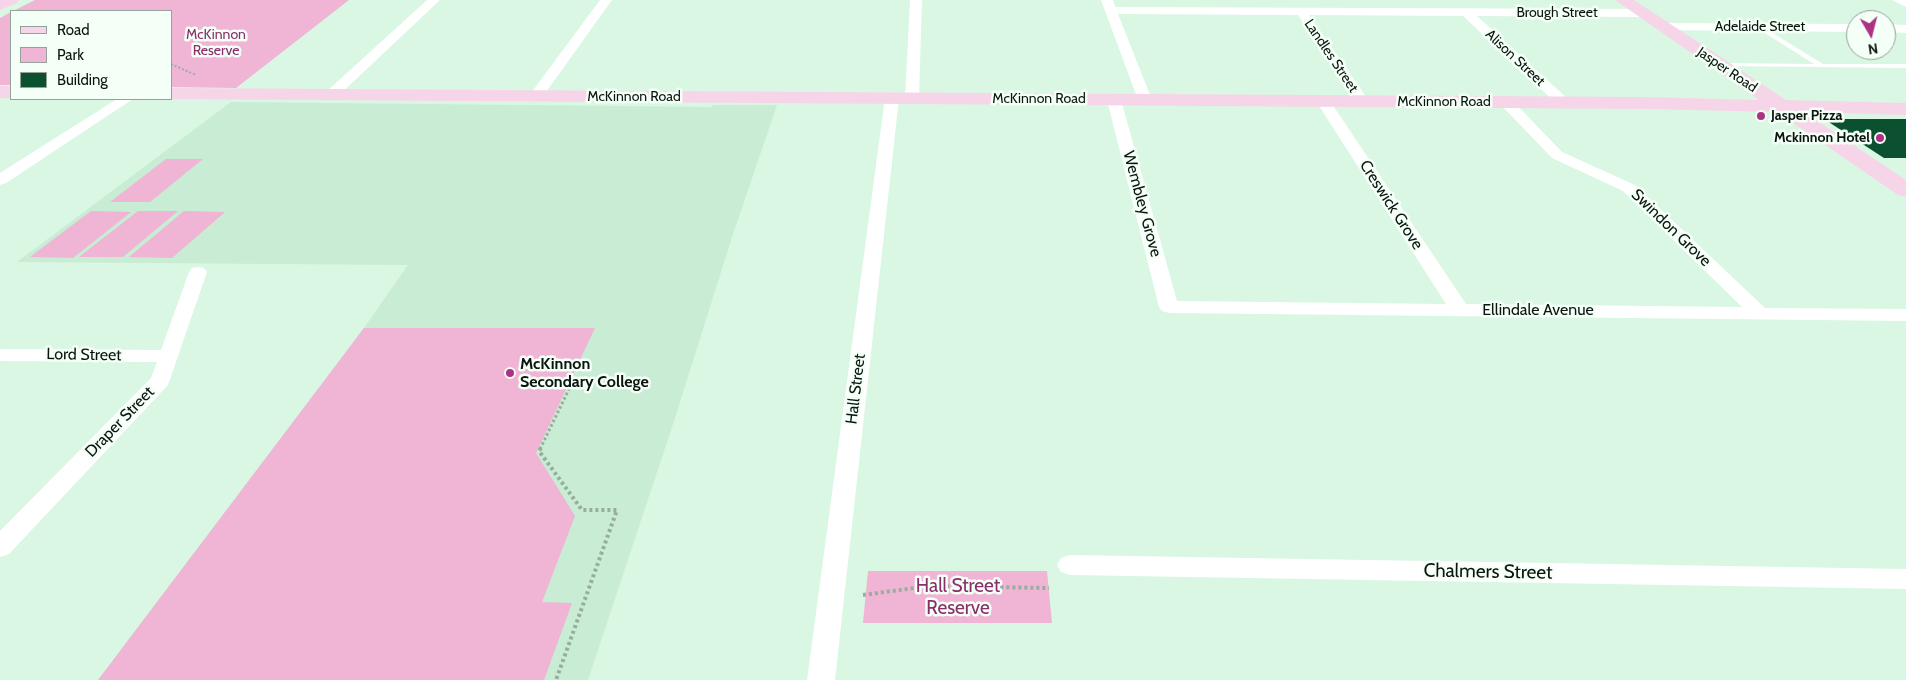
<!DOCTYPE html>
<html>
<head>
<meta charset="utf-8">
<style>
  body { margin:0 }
  #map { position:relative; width:1906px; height:680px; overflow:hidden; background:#daf7e3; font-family:Cabin,sans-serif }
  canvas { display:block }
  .legend { position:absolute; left:10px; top:10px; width:162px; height:90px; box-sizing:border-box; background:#f3fff7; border:1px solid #96a19a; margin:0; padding:6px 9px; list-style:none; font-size:15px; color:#0b150e }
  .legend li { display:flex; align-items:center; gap:10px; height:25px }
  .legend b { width:25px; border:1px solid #96a19a }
  .north { position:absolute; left:1846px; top:10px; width:50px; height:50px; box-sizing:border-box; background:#f3fff7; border:1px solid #96a19a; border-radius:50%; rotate:172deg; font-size:14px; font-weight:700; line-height:20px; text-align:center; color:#0b150e }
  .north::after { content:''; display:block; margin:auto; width:18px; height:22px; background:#ae3284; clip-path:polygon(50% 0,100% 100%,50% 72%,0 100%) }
</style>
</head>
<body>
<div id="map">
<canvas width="1906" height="680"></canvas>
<ul class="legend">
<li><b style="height:6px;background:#f7d5e9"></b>Road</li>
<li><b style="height:14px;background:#f0b4d5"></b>Park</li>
<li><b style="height:14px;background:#0c512f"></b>Building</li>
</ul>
<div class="north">N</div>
</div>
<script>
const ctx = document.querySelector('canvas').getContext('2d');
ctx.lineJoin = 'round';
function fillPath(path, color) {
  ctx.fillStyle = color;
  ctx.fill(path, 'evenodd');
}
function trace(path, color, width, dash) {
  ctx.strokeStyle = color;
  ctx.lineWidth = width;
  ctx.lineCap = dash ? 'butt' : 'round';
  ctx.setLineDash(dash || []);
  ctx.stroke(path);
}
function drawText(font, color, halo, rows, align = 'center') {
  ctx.font = font + ' Cabin,sans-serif';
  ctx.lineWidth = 5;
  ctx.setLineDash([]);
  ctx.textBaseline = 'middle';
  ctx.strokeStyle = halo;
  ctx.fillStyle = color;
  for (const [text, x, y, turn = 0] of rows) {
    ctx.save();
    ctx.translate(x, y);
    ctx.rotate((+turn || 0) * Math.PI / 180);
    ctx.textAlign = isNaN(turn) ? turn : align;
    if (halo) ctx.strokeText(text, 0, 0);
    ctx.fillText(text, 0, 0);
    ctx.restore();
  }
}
const built = new Path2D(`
  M231,102l481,5 1,-2h64l-45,132 -57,181 -87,262h-490l266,-352 44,-63 -391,-3z`);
const green = new Path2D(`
  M35,0h314l-113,88 -65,-1v-76h-158z
  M11,12v73h-11v-67z
  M166,159h37l-53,43h-40z
  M91,211l40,1 -58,46 -43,-1z
  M138,211h40l-55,46h-44z
  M184,211l41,1 -53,46 -43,-1z
  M364,328h231l-59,125 39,63 -33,86 30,1 -28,77h-446z
  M868,571h179l5,52h-189z`);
const building = new Path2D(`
  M1824,119h82v39h-22z`);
const pathFar2 = new Path2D(`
  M171,64l25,11`);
const pathFar1 = new Path2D(`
  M540,449l31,-64`);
const path = new Path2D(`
  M541,448l-2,3 43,59h35l-61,170
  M863,595l66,-9 120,2`);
const lane = new Path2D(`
  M1757,26h4l62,38h83v4l-188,-2v-2l2,-1 94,1 -57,-36z`);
const street = new Path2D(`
  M427,0h13l-104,98h-10l-2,-3 2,-3z
  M600,0h12l-71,99h-10l-2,-3 2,-3z
  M910,0h12l-3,98 -7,4 -7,-4z
  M1101,0h12l2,7 528,2 6,4 -6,4 -166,-1 92,84 2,3 -2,3h-10l-96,-90 -154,-1 60,86 -7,4 -5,-1 -59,-89 -180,-1 34,86 -7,4 -7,-4z
  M1892,0h14v7z
  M1663,23l193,1v8l-197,-2 -2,-3z
  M1886,24l20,1v8l-20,-1z
  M892,94l7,4 -64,582h-28l78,-582z
  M1114,96l7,4 56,201 269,3 -130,-203 7,-4 7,4 136,203 276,3 -119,-116 -71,-33 -51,-53 -2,-3 2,-3h10l51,53 73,33 130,123 141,1v12l-737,-8 -7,-2 -3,-4 -52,-207z
  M117,99h16l-127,84 -6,2v-12z
  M198,267l6,1 3,4 -39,113 -159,169 -9,3v-26l151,-153 6,-16 -157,-1v-12l161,1 28,-78 3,-4z
  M1070,555l836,14v20l-836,-14 -9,-3 -4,-7 4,-7z`);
const secondary = new Path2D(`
  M0,0h19l-2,3 -17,7z
  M1615,0h19l152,100 120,3v12l-102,-3 102,68v17l-8,-2 -121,-83 -131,-3 -1479,-10h4v-11l1475,9 113,3z
  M0,86h11v12h-11z`);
const markers = [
  [1761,116,5,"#ae3284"],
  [1880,138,5,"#ae3284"],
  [510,373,5,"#ae3284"]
];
const farStreetnames = [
  ["Brough Street",1557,13],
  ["Adelaide Street",1760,27],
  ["Landles Street",1331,56,56],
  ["Alison Street",1515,58,43],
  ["Jasper Road",1727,70,34],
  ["McKinnon Road",634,97],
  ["McKinnon Road",1039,99],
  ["McKinnon Road",1444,102]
];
const farParknames = [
  ["McKinnon",216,35],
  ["Reserve",216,51]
];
const farPoinames = [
  ["Jasper Pizza",1771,116],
  ["Mckinnon Hotel",1870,138,"right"]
];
const streetNames = [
  ["Wembley Grove",1142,204,75],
  ["Creswick Grove",1391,205,57],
  ["Swindon Grove",1671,228,44],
  ["Ellindale Avenue",1538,310],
  ["Lord Street",84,355,1],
  ["Hall Street",856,389,-83],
  ["Draper Street",120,422,-46]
];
const poiNames = [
  ["McKinnon",520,364],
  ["Secondary College",520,382]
];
const nearStreetnames = [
  ["Chalmers Street",1488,572,1]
];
const nearParknames = [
  ["Hall Street",958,586],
  ["Reserve",958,608]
];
fillPath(built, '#c8ecd4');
fillPath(green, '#f0b4d5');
fillPath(building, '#0c512f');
trace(pathFar2, '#97ae9e', 2, [2, 2]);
trace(pathFar1, '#97ae9e', 3, [2.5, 2.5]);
trace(path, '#97ae9e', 4, [3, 3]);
fillPath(lane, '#fff');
fillPath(street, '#fff');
fillPath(secondary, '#f7d5e9');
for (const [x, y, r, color] of markers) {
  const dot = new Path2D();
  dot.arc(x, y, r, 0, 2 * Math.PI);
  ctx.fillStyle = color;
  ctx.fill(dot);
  trace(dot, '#f3fff7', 2);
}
drawText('14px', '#0b150e', '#f3fff7', farStreetnames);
drawText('14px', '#8a2f69', '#f3fff7', farParknames);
drawText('bold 14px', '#0b150e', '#f3fff7', farPoinames, 'left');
drawText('16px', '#0b150e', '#f3fff7', streetNames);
drawText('bold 16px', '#0b150e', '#f3fff7', poiNames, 'left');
drawText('19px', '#0b150e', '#f3fff7', nearStreetnames);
drawText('19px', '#8a2f69', '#f3fff7', nearParknames);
</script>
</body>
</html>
